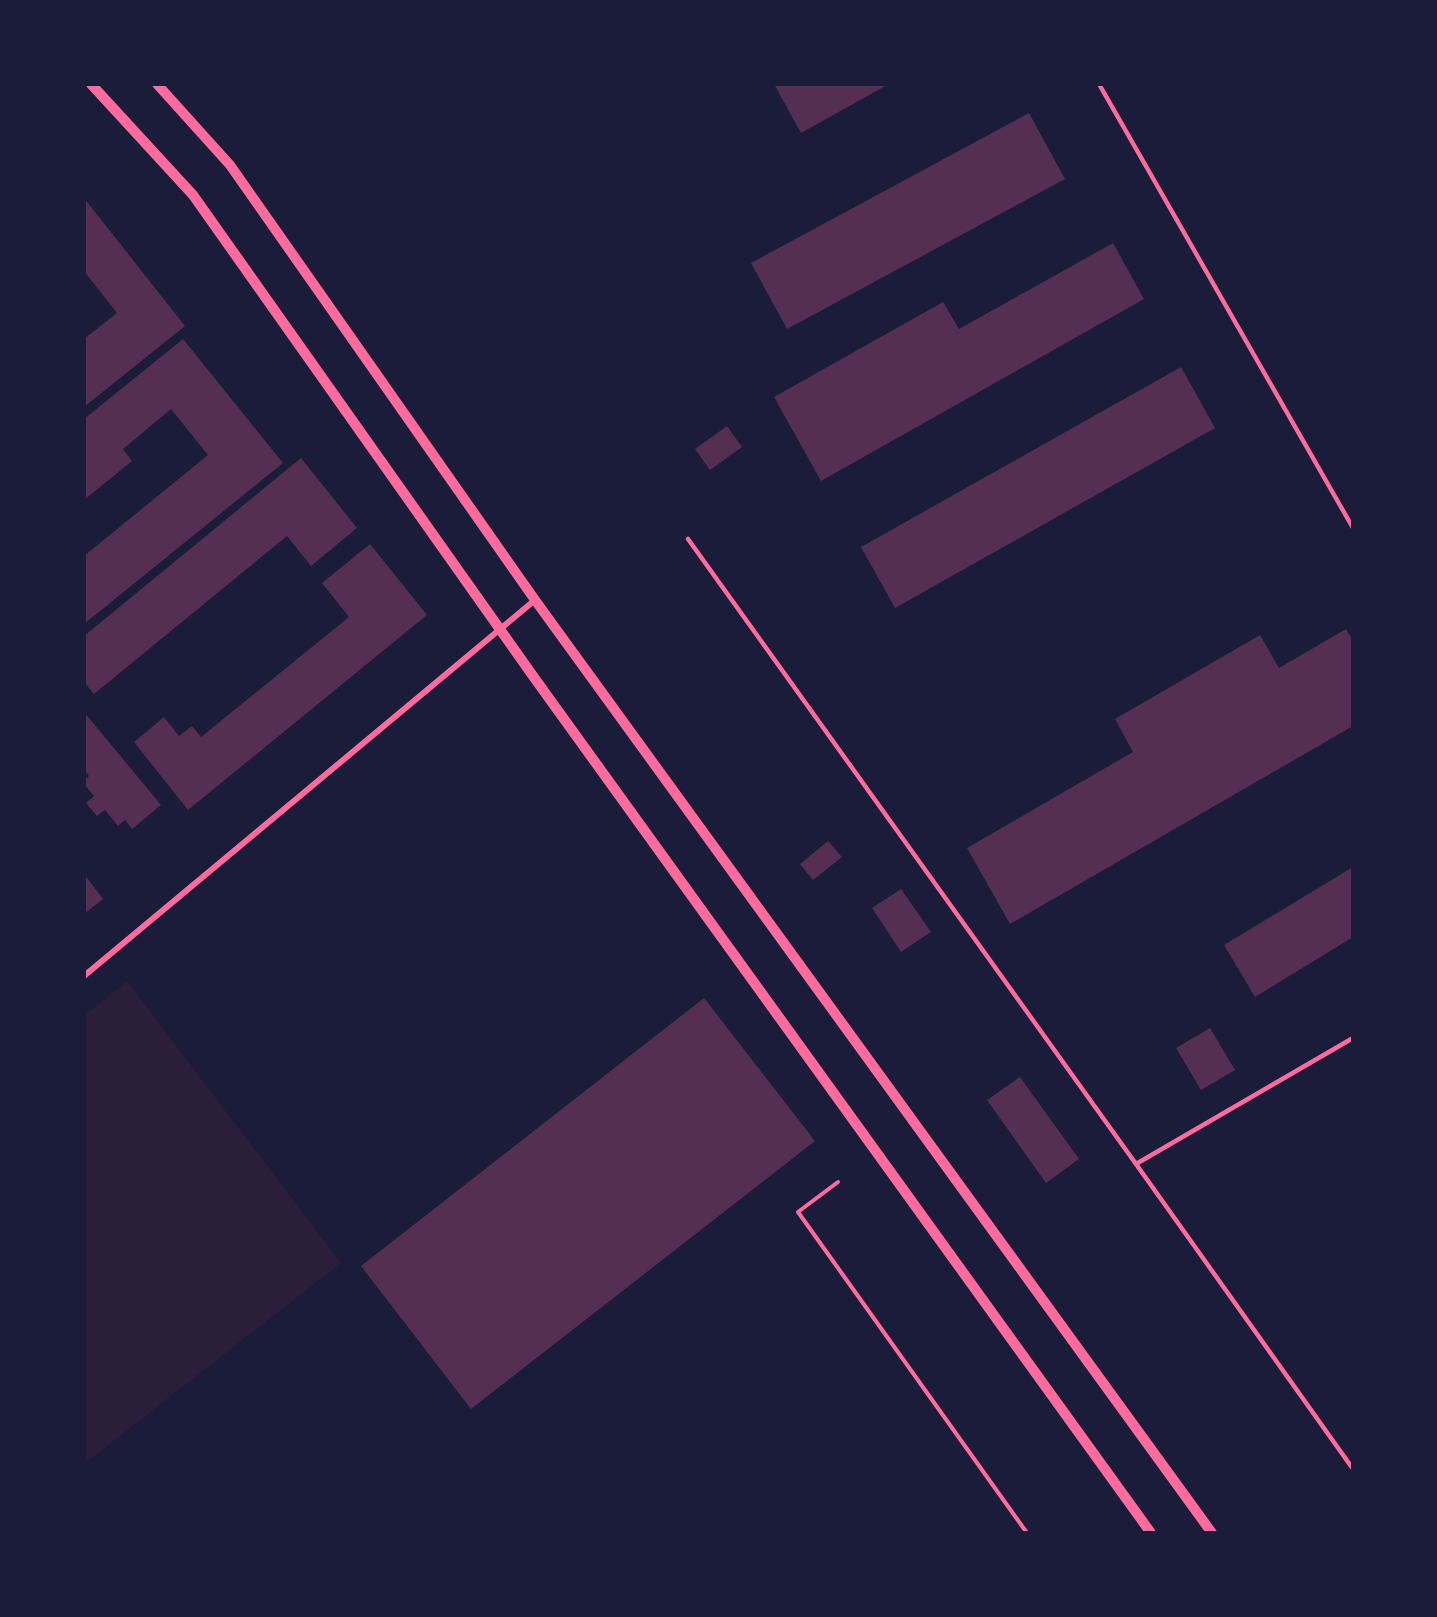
<!DOCTYPE html>
<html>
<head>
<meta charset="utf-8">
<style>
  body { margin:0 }
  #map { position:relative; width:1437px; height:1617px; overflow:hidden; background:#1b1b3a; font-family:"Golos Text",sans-serif }
  canvas { display:block }
  .frame { position:absolute; inset:0; border:86px solid #1b1b3a; pointer-events:none }
</style>
</head>
<body>
<div id="map">
<canvas width="1437" height="1617"></canvas>
<div class="frame"></div>
</div>
<script>
const ctx = document.querySelector('canvas').getContext('2d');
ctx.lineJoin = 'round';
function fillPath(path, color) {
  ctx.fillStyle = color;
  ctx.fill(path, 'evenodd');
}
function trace(path, color, width, dash) {
  ctx.strokeStyle = color;
  ctx.lineWidth = width;
  ctx.lineCap = dash ? 'butt' : 'round';
  ctx.setLineDash(dash || []);
  ctx.stroke(path);
}
const green = new Path2D(`
  M127,981l214,282 -257,201v-448z`);
const building = new Path2D(`
  M774,84h115l-88,49z
  M1029,113l36,66 -278,150 -36,-66z
  M84,198l101,128 -101,81v-68l33,-26 -33,-42z
  M1113,243l31,56 -323,182 -47,-84 169,-95 16,27z
  M183,339l100,124 -199,161v-68l124,-101 -37,-46 -48,40 9,12 -48,39v-81z
  M1181,367l34,61 -320,180 -34,-61z
  M727,426l15,21 -32,23 -15,-21z
  M301,458l56,70 -46,38 -24,-30 -193,158 -10,-12v-46z
  M370,544l57,71 -239,195 -54,-68 30,-25 15,19 13,-10 9,11 148,-120 -27,-34z
  M1346,629l7,12v85l-343,198 -43,-76 166,-96 -18,-33 145,-84 19,33z
  M84,712l77,93 -29,24 -7,-9 -7,6 -13,-16 -8,6 -11,-13 8,-7 -10,-12v-3l5,-5 -5,-6z
  M828,841l14,16 -29,23 -13,-16z
  M1353,867v70l-98,60 -31,-52z
  M84,874l19,25 -19,15z
  M901,889l30,43 -30,20 -29,-44z
  M704,998l111,143 -344,268 -110,-143z
  M1210,1028l25,42 -34,20 -25,-42z
  M1020,1077l59,82 -33,24 -59,-83z`);
const path = new Path2D(`
  M838,1182l-40,30 229,321`);
const service = new Path2D(`
  M1099,84l254,444
  M688,539l448,625
  M1353,1038l-217,126 217,305`);
const minor = new Path2D(`
  M84,976l451,-376`);
const tertiary = new Path2D(`
  M91,84l102,111 340,481 618,857
  M157,84l73,81 305,435 677,933`);
fillPath(green, '#2a1e3b');
fillPath(building, '#542f53');
trace(path, '#ff6b9d', 4);
trace(service, '#ff6b9d', 4.5);
trace(minor, '#ff6b9d', 6);
trace(tertiary, '#ff6b9d', 10);
</script>
</body>
</html>
